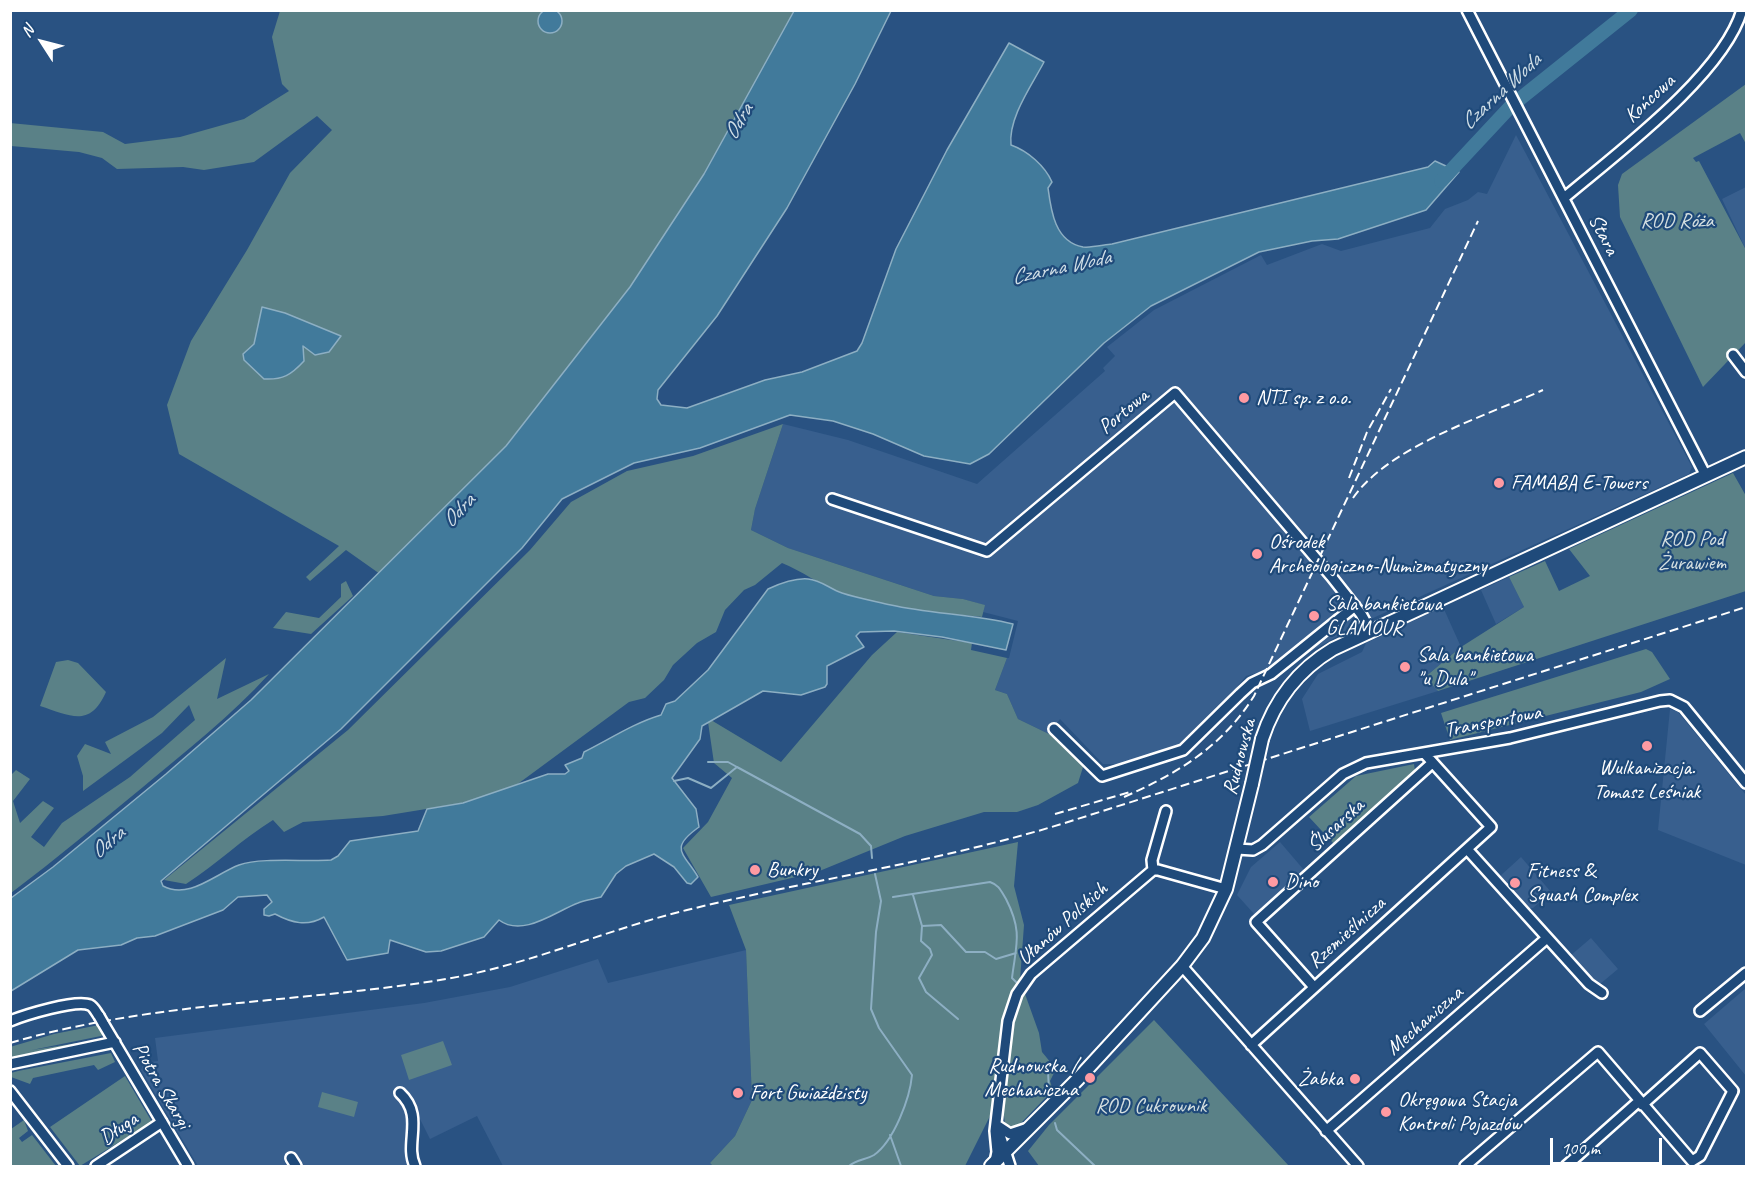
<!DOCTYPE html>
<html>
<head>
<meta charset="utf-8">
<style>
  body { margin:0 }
  #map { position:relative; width:1757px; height:1177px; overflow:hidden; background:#295282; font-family:Caveat,sans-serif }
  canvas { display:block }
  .frame { position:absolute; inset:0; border:12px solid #fff; pointer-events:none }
  .north { position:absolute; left:12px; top:12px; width:60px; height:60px; -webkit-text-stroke:4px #1f4a7a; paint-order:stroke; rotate:306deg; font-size:16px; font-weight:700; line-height:24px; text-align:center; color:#fff }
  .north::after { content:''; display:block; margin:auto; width:21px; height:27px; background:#fff; clip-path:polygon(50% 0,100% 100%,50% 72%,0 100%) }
  .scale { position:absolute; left:1550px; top:1138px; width:112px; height:27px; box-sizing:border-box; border:3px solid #fff; border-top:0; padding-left:8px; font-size:18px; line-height:21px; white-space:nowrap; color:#fff; -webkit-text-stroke:4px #1f4a7a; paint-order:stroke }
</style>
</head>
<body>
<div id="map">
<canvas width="1757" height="1177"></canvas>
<div class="frame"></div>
<div class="north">N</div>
<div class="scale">100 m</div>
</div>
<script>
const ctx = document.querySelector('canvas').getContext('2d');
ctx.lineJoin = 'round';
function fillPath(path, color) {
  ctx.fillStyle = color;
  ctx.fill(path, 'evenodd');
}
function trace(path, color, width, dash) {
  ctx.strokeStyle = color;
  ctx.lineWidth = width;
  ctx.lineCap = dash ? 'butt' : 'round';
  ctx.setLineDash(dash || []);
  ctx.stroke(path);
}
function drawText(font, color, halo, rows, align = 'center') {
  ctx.font = font + ' Caveat,sans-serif';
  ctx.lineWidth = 4.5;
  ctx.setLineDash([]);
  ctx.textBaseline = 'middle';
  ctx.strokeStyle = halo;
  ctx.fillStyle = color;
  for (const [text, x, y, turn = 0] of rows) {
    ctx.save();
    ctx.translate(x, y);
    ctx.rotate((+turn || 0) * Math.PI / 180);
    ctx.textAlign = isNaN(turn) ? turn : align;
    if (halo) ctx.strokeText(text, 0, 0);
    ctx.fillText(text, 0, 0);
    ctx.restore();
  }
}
const built = new Path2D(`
  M1516,135l176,332 -3,7 -329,150 -49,27 -26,21 -9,-5 -30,9 -38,45 -21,20 -12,6 -54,17h-18l-43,-45 -11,15 -31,-15 -11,-25 -12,-4 12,-32h2l9,-37 -35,-9 1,-7 -21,-6 -29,-3 -146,-48 -37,-18 4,-21 28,-85 65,16 129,44 128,-113 -2,-3 12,-12 -8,-9 47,-37 107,-55 6,10 55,-21 19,7 89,-23 15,-19 23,-9 10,-8 9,2z
  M1746,187v63l-24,-51z
  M1509,577l15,30 -28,17 -15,-34z
  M1443,607l18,40 -35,29 12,15 -128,40 -8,-32 16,-25 44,-22 4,-9z
  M1670,709l8,3 68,83v70l-88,-35z
  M1280,842l24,28 -49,45 -18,-20 14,-28z
  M1521,857l30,35 -18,16h-6l-28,-31z
  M1591,938l27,31 -18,15h-6l-24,-28z
  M746,950l6,150 -17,36 -25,27 3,3h-210l-26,-50 -47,23 -11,-22 -9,4 -3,34 3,11h-106l-8,-12 -12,7 3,5h-89l-57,-96 3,-7 14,-2 -3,-23 269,-35 86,-16 88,-28 10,24z
  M1746,988v88l-42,-52z`);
const green = new Path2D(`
  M280,11h514l-90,163 -80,122 -118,150 -126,128 -34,-24 -36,31 -4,-4 33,-31 -160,-92 -12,-49 24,-64 56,-91 43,-77 42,-43 -15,-14 -63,46 -50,8 -21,-3 -66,2 -15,-11 -23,-6 -68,-6 -1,-23 93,9 22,12 55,-7 64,-18 45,-28 -7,-7 -10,-47z
  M1746,84v60l-6,-11 -47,25 3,4 3,-1 47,89v92l-43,45 -83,-170 -2,-32 4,-11z
  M783,424l-28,85 -4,21 37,18 146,48 29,3 22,6 -3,12c-47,-5 -97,-8 -142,-25 -20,-7 -38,-21 -58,-29l-27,22 -11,5 -19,20 -9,22 -19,11 -24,22 -9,15 -19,18 -16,4 -114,84 -52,17 -80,13 -80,6 -19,10 -11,-12c-31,19 -56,44 -87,64l-22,-4 184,-150 182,-180 41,-48 56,-31 66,-15z
  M1733,473l13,23v95l-308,100 -13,-14 36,-30 63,-40 -15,-30 36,-16 14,30 31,-15 -21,-27z
  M346,581l7,15 -42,38 -38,-6 13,-16 33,6 22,-21v-13z
  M897,632l75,11 -1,7 36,8 -12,32 12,4 11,25 31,15 2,-2 33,32 -6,19 -40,22 -21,7h-33l-79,24 -88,36 -106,25 -28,-49 25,-26 24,-44 -18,-15 -6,-41 3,-2 70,42 91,-107z
  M1646,649l6,3 18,27 -29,13 -191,48 -9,-27z
  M226,658l-9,41 52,-25c-38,42 -83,77 -126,113 -44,36 -87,72 -132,106l-1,-117 6,-6 14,9 -17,22 7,22 23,-22 11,7 -23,29 13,10 18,-24 68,-46 65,-57 -6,-15 -27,28 -79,58v-15l-6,-20 8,-12 26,10 -6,-12 48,-25z
  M68,660l10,3 28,29c-16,36 -35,24 -66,14l16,-44z
  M1414,764l1,7 -81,73 -25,-27 47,-41z
  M1018,842l-4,44 10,39 -4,55 19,53 3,19 14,17 -6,12 3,9 -32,33 -7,4 -9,-3 -1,-8h-14l-25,50h-252l-3,-3 25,-27 17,-36 -6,-150 -17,-45z
  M1154,1020l135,146h-250l-11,-15 21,-26z
  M99,1025l5,8 -3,3 -69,14 45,-7 1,4 -67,13 -1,-13 44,-13z
  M443,1041l9,24 -43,15 -8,-25z
  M111,1053l4,9 -17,8 -4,-5 -61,13 -3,6 -19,-7v-4l7,-2z
  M125,1076l27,46 -72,44 -30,-39z
  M322,1092l36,10 -4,15 -36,-10z
  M24,1120l4,11 -9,7 3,4 10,-7 24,31h-45v-37z`);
const water = new Path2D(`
  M538 21a12 12 0 1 1 24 0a12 12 0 1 1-24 0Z
  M794,11h97l-36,73 -68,124 -70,108 -59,74 -1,9 4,6 26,3 78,-28 37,-8 55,-21 5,-8 34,-94 51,-99 62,-107 35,19c-12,23 -36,56 -33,83 17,6 34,21 41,37l-4,6c3,23 7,54 35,59 8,1 20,-2 29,-3l316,-77 7,-6 24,11 -33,38 -88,29 -26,2 -53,11 -108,54 -47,37 -115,111 -19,10 -46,-8 -51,-22 -40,-13 -43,-6 -90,33 -66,15 -72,36 -40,49 -181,181 -180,152 2,5c26,14 52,-12 76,-21 23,-8 67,-3 92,-5l7,-4 12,-15 68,-10 9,-22 36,-6 85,-29h17l4,-3 -4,-6 17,-7 2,-6c26,-13 50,-29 77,-37l5,-11 9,-3 33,-31 60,-81c11,-5 28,-11 40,-10 13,1 22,10 34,14 15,5 32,8 49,12 40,9 81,9 122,19l-7,26 -64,-13 -48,-6 -34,1 -4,4 8,11 -37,19v18l-2,3 -24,8 -38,-4 -61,35 -2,13 -28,39 24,31 3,18c-31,22 -15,26 -1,50l-7,7 -4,-1 -13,-16 -20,-13 -28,12 -10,8 -15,23c-7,2 -16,3 -23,6 -22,8 -55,35 -79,17l-15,17 -43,14 -15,1 -36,-12 -2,13 -41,7 -23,-43c-17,10 -32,6 -49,-3l-6,2 -5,-1v-6l8,-7 -5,-7 -29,2 -15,13 -68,26 -18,2 -16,7 -43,5 -67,41v-93l42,-31 113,-93 85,-74 255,-254 124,-159 74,-113z
  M262,307l23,6 56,23 -12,16 -14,3 -12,-9 1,15c-13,14 -21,19 -40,18l-20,-19 -1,-6 11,-10z`);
const stream = new Path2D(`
  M708,762h20l9,5
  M674,781l14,-3 23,10 26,-21 123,67 11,12 1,12
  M913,895l9,31 19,-1 25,27h19l11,7 20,-6
  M893,897l97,-15c9,3 11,9 16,17 17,33 10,46 6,79l5,5
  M922,926l-1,15 9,8 2,6 -13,23 7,14 32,27
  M1048,1071l1,20
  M1055,1123l2,7 38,36
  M890,1135l11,31
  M849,1166c8,-7 17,-6 25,-11 20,-14 36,-57 38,-80l-33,-47 -8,-19 5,-77 5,-31 -6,-27`);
const river = new Path2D(`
  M1441,181l70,-75 120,-96`);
const minor = new Path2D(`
  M1467,10l239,466
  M1564,198c52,-44 159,-123 178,-188
  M1733,355l13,17
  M832,499l155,52 188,-158 156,183 30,38 9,16
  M1054,729l48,47 81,-26 57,-56 12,-11 19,-9 84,-68
  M1237,849l16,1 9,-5 81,-71 23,-11 144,-25 150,-37 10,-1 14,7 62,76
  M1467,849l122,135 13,9
  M1153,870l-1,-10 14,-49
  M1182,966l176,200
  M1314,987l-58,-65 175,-158
  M1700,1011l46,-38
  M10,1021c15,-6 66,-22 80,-16 4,2 6,7 9,11
  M103,1023l85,143
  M1251,1045l240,-218 -66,-73
  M10,1064l105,-22
  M10,1091l58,75
  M400,1093c25,23 4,50 15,73
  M1642,1105l58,-52 33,38 -33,65 -8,5
  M997,1126l13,40
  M998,1126l12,8 15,-5
  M1326,1131l221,-193
  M291,1158l5,8
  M995,1162l2,-10 -2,-21 13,-110 9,-27 14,-20 122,-104h5l68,19
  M96,1166l66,-44
  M1465,1166l133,-114 94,109
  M1566,1166l73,-65`);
const major = new Path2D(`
  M1262,739c13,-40 36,-69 71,-90l413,-192
  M991,1166l87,-87 104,-113 21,-28 23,-49 26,-105`);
const rail = new Path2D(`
  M1349,478l18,-46 24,-43
  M1353,498c36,-52 133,-82 190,-108
  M1124,797c54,-24 98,-50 130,-101l224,-475
  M1055,814l75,-22
  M10,1043c143,-42 291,-40 436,-64 83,-14 159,-49 241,-69 127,-31 256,-49 381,-88l678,-215`);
const minorBridge = new Path2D(`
  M99,1016l4,7`);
const majorBridge = new Path2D(`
  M1252,784l10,-45`);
const markers = [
  [1244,398,6,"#ff9aa2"],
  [1499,483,6,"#ff9aa2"],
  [1257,554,6,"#ff9aa2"],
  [1314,616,6,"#ff9aa2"],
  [1405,667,6,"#ff9aa2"],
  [1647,746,6,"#ff9aa2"],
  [755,870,6,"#ff9aa2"],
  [1273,882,6,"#ff9aa2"],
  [1515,883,6,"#ff9aa2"],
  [1090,1078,6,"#ff9aa2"],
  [1355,1079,6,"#ff9aa2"],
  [738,1093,6,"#ff9aa2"],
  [1386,1112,6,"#ff9aa2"]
];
const streetNames = [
  ["Końcowa",1650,99,-43],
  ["Stara",1603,235,63],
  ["Portowa",1124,412,-40],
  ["Transportowa",1493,722,-11],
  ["Rudnowska",1240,757,-75],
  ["Ślusarska",1336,826,-42],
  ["Ułanów Polskich",1063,924,-42],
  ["Rzemieślnicza",1347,933,-42],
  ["Mechaniczna",1425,1021,-41],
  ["Piotra Skargi",161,1086,60],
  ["Długa",119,1129,-34]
];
const parkNames = [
  ["ROD Róża",1677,221],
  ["ROD Pod",1692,539],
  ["Żurawiem",1692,563],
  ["ROD Cukrownik",1151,1106]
];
const poiNames = [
  ["NTI sp. z o.o.",1256,398],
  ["FAMABA E-Towers",1511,483],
  ["Ośrodek",1269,542],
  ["Archeologiczno-Numizmatyczny",1269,566],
  ["Sala bankietowa",1326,604],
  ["GLAMOUR",1326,628],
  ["Sala bankietowa",1417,655],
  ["\"u Dula\"",1417,679],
  ["Wulkanizacja.",1647,768,"center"],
  ["Tomasz Leśniak",1647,792,"center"],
  ["Bunkry",767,870],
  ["Fitness &",1527,871],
  ["Squash Complex",1527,895],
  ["Dino",1285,882],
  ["Rudnowska /",1078,1066,"right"],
  ["Mechaniczna",1078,1090,"right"],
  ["Żabka",1343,1079,"right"],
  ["Fort Gwiaździsty",750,1093],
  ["Okręgowa Stacja",1398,1100],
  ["Kontroli Pojazdów",1398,1124]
];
const waterNames = [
  ["Czarna Woda",1501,92,-43],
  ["Odra",739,122,-60],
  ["Czarna Woda",1061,268,-12],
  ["Odra",459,511,-47],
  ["Odra",108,843,-40]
];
fillPath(built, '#385f8e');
fillPath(green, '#5a8187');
fillPath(water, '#417a9b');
trace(water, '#8dafc3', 1.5);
trace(stream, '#8dafc3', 2);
trace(river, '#417a9b', 14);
trace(minor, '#fff', 14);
trace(major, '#fff', 16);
trace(minor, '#1f4a7a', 9);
trace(major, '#1f4a7a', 12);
trace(rail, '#fff', 2, [9, 4.5]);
trace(minorBridge, '#fff', 14, []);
trace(majorBridge, '#fff', 16, []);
trace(minorBridge, '#1f4a7a', 9);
trace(majorBridge, '#1f4a7a', 12);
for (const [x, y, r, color] of markers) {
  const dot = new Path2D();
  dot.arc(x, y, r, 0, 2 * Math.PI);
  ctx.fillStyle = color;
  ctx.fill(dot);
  trace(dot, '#1f4a7a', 2);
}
drawText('21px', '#fff', '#1f4a7a', streetNames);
drawText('21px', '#d6e0e1', '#1f4a7a', parkNames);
drawText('21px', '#fff', '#1f4a7a', poiNames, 'left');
drawText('italic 22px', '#d0dee6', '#1f4a7a', waterNames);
</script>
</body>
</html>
